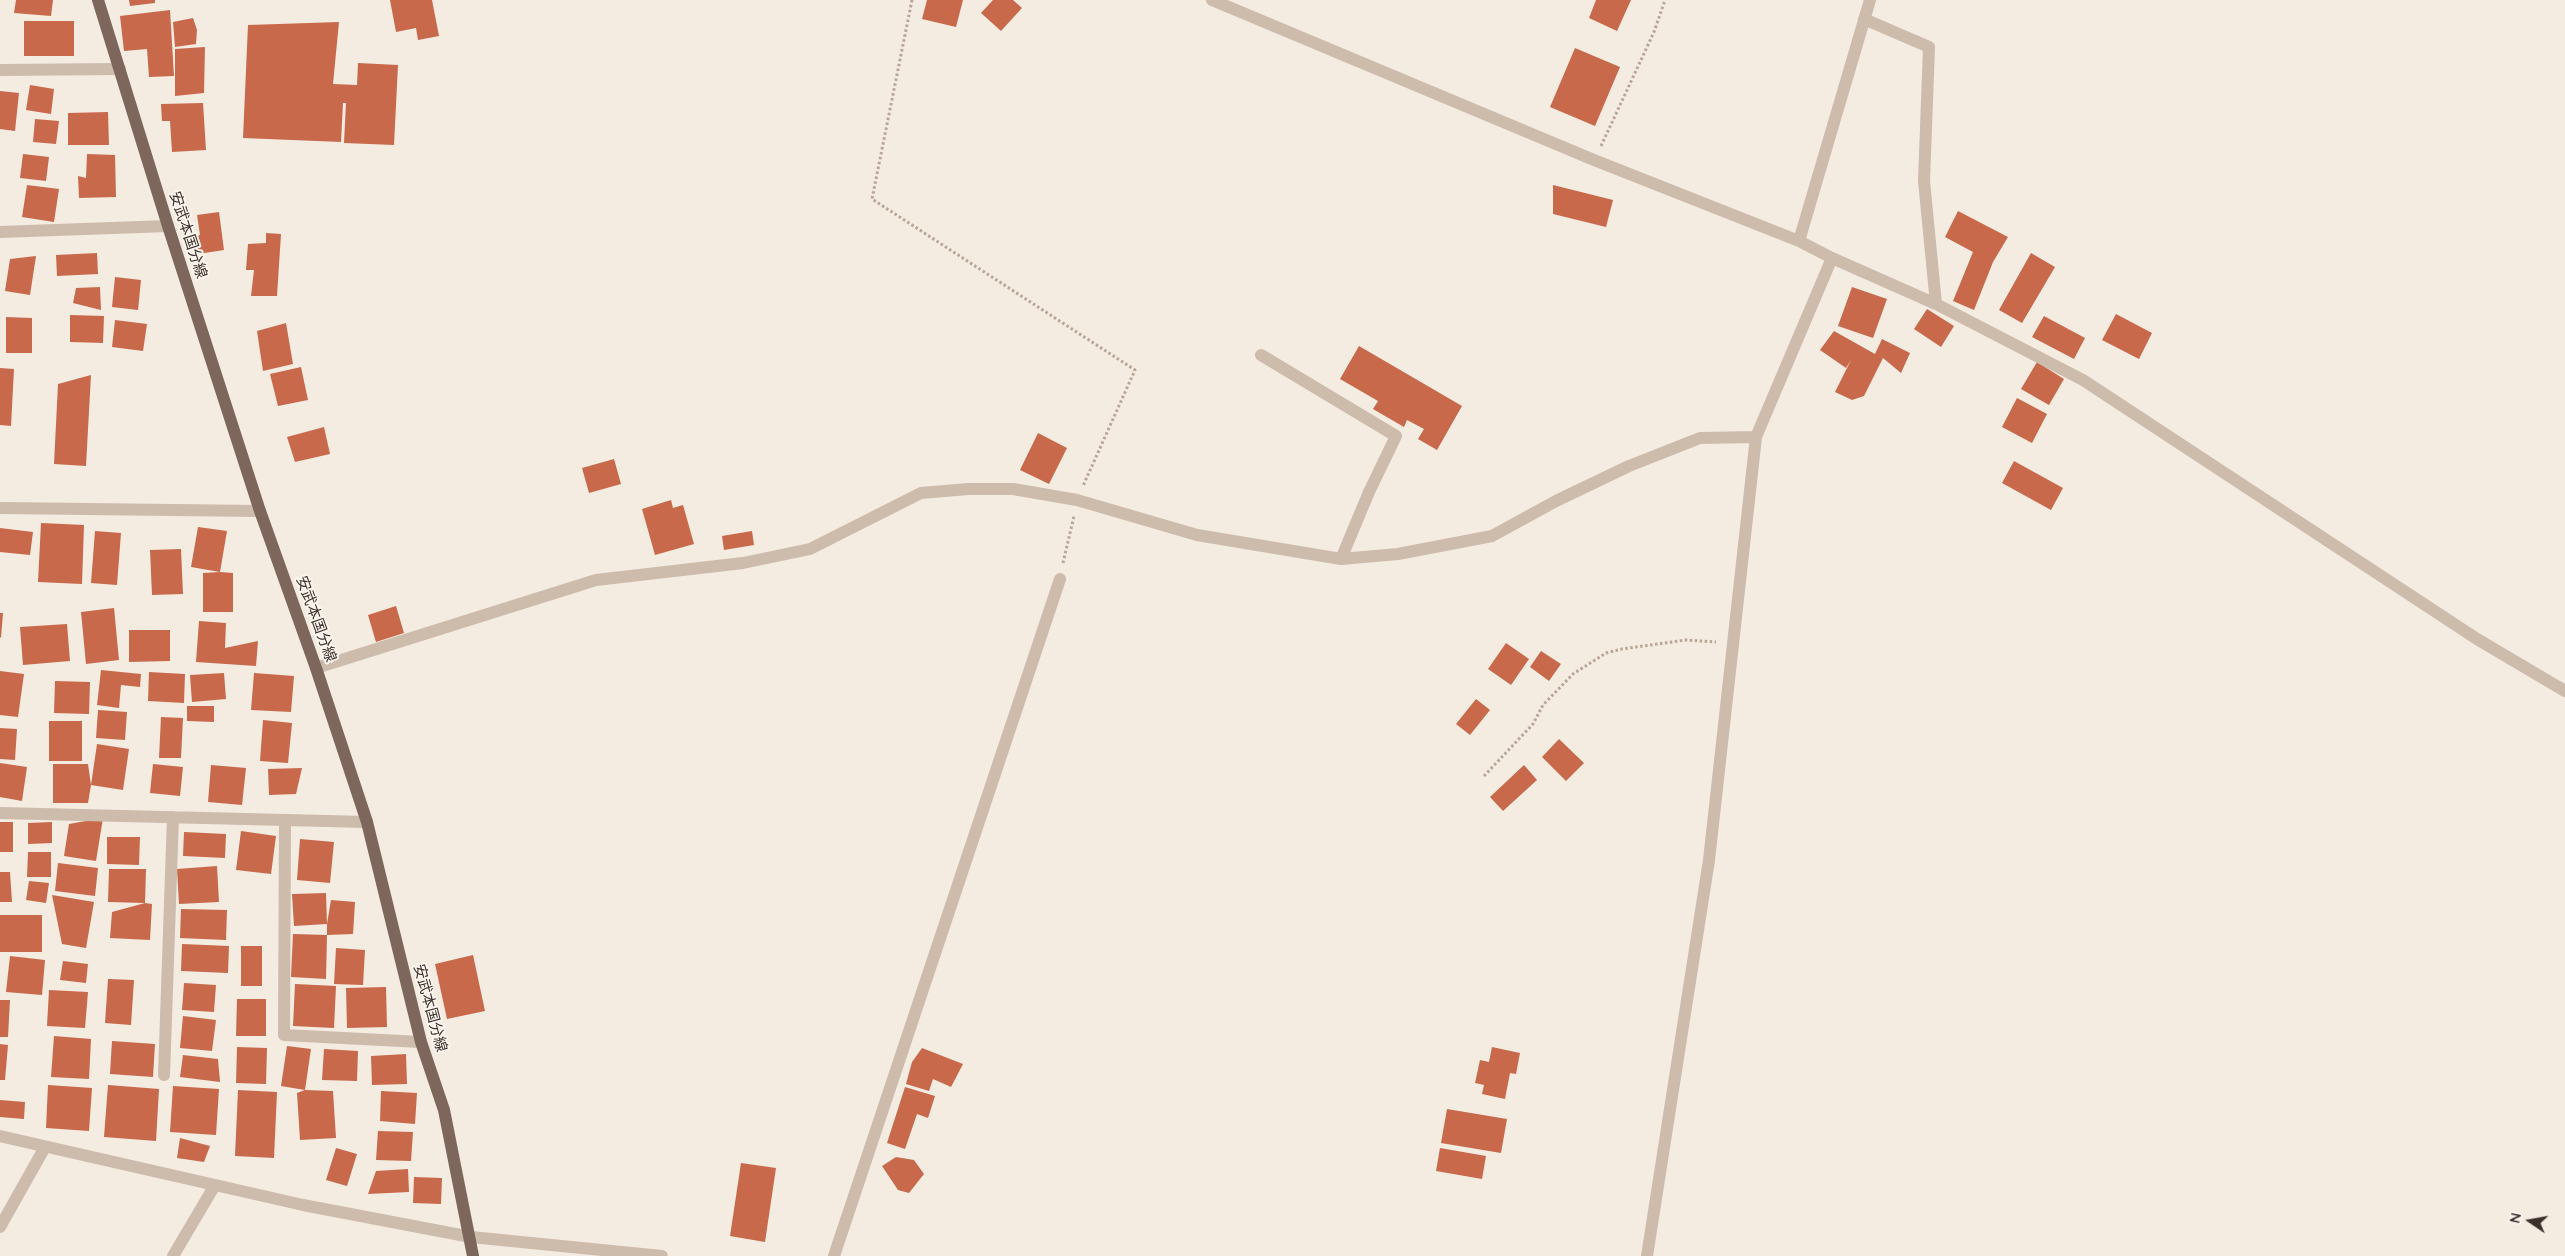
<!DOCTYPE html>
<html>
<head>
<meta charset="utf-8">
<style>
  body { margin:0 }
  #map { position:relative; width:2565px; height:1256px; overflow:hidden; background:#f4ebe1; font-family:Quicksand,sans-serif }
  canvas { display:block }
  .north { position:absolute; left:2505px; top:1196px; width:50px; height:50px; -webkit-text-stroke:4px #fbf5ee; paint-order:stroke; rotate:282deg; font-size:14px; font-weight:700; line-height:20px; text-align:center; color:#3b302b }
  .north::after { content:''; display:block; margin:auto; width:18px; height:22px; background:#3b302b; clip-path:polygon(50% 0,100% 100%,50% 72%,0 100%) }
</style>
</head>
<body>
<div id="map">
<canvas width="2565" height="1256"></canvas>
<div class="north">N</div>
</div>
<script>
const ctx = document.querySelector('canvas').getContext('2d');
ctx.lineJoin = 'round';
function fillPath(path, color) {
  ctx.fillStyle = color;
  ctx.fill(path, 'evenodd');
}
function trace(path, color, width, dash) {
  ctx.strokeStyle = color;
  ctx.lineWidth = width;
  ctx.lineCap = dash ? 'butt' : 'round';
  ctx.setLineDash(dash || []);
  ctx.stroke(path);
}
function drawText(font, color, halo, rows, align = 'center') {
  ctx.font = font + ' Quicksand,"Noto Sans JP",sans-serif';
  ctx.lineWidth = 4;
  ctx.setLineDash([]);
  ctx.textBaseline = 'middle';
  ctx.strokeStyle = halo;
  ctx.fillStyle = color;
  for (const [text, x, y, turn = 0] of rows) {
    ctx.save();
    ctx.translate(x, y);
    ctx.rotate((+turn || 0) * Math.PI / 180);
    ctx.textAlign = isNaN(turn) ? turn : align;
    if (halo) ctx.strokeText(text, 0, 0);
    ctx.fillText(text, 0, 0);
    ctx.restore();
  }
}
const building = new Path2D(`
  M16,0h37l-2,16 -37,-3z
  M129,0h26v3l-25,3z
  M390,0h42l7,36 -21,4 -2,-12 -20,4z
  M927,0h36l-7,27 -34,-8z
  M993,0h20l9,8 -21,23 -20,-18z
  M1596,0h35l-14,31 -28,-13z
  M170,10l4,66 -25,1 -2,-28 -23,2 -4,-35z
  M193,18l4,12 -1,14 -21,3 -2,-25z
  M24,21h50v35h-50z
  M339,22l-6,62 24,1 1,-22 40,2 -4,80 -50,-2 2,-40h-3l-2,39 -98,-4 5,-113z
  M205,47l-1,46 -29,3v-47z
  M1575,48l45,19 -25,59 -45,-19z
  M30,85l24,4 -3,25 -25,-4z
  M0,91l19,2 -4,38 -15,-2z
  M203,103l3,47 -34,2 -2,-31h-8l-1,-17z
  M108,112l1,33h-41v-32z
  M35,119l24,2 -3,23 -23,-2z
  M23,154l26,3 -3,24 -26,-3z
  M87,154l28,1 1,42 -37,1 -1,-22 8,2z
  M27,185l32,4 -5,33 -32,-5z
  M1553,185l60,15 -7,27 -53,-13z
  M1958,211l50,26 -15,25 -19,48 -21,-9 20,-49 -28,-15z
  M219,212l5,38 -26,4 -3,-17 5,-2 -3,-20z
  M266,233l15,1 -4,62h-26l3,-26h-8l2,-26 18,-1z
  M97,253l1,21 -41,2 -1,-21z
  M2031,253l24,14 -33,56 -23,-13z
  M36,256l-6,39 -25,-4 5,-32z
  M115,277l26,3 -3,30 -26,-3z
  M100,287l1,23 -28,-7 3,-15z
  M1852,287l35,12 -14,39 -35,-12z
  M1927,309l27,17 -13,21 -27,-18z
  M2116,314l36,19 -13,26 -37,-19z
  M70,315l34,1 -1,27 -33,-1z
  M2044,316l41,22 -11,21 -42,-22z
  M6,317l26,1v35h-26z
  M115,320l32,4 -4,27 -31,-4z
  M286,323l7,41 -30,7 -6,-40z
  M1834,331l41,23 7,-15 28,14 -9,20 -18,-15 -19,38 -12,4 -17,-8 16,-32 -5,8 -26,-18z
  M1359,346l103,60 -25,44 -19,-11 6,-10 -17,-9 -3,7 -31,-18 5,-8 -38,-22z
  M2037,362l27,17 -15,26 -28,-16z
  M301,367l7,33 -30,6 -8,-32z
  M0,368l14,1 -3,57 -11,-1z
  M91,375l-5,91 -32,-2 4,-80z
  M2017,398l30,16 -15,29 -30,-16z
  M324,427l6,27 -35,8 -8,-25z
  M1038,433l29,15 -18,36 -29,-14z
  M614,459l7,25 -32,9 -7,-25z
  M2014,461l49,27 -12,22 -49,-27z
  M671,500l2,8 10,-3 11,39 -39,11 -13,-46z
  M41,523l43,2 -2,59 -44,-2z
  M198,527l29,4 -7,41 13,1v39h-30v-39l17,-1 -29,-5z
  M0,528l33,4 -3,23 -30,-3z
  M95,531l26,2 -4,52 -26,-2z
  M752,531l2,14 -30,5 -2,-14z
  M181,549l2,45 -31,1 -2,-45z
  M396,606l8,27 -28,9 -8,-27z
  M114,608l5,52 -33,4 -5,-52z
  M0,613h3l-2,25 -1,-1z
  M199,621l27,2 -1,25 33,-7 -2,25 -60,-4z
  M67,624l3,37 -47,4 -3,-38z
  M129,630h41v31l-41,1z
  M1506,643l23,16 -18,26 -23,-16z
  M1541,651l20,13 -12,17 -19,-14z
  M101,670l40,4 -1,13 -19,-2 -2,23 -22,-3z
  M0,671l24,3 -6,43 -18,-2z
  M149,672l36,2 -1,29 -36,-2z
  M224,673l2,26 -34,3 -2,-27z
  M254,673l40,3 -3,36 -40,-2z
  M55,681l35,1 -1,32 -35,-1z
  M1476,699l14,11 -20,25 -14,-11z
  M187,706h27v16l-27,-1z
  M98,710l29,2 -2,28 -29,-2z
  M161,717l22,1 -2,40h-22z
  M263,720l29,3 -4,40 -28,-2z
  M49,721h33v40h-33z
  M0,728l17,1 -2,31 -15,-1z
  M1559,739l25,24 -18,18 -24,-24z
  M97,744l32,5 -6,41 -32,-5z
  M0,763l27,4 -5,34 -22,-4z
  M53,764h35l3,21 -3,18h-35z
  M153,764l30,3 -3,29 -30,-3z
  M211,765l35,3 -4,37 -34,-3z
  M1524,765l13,15 -34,31 -13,-14z
  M302,768l-6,26 -27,1 -1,-26z
  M103,818l-7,43 -32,-5 5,-32z
  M0,822h13v30h-13z
  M52,822v21l-24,1v-21z
  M241,831l35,5 -5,38 -35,-4z
  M184,832l42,2 -1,24 -42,-2z
  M107,837h33l-1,28 -32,-1z
  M300,839l34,3 -4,41 -33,-3z
  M28,852h23v25h-24z
  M58,863l40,5 -3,28 -40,-5z
  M217,866l2,36 -40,2 -2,-35z
  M109,869h37l-1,34 7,1 -2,36 -40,-2 2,-26 33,-9 -37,-1z
  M0,872h10l2,30h-12z
  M29,881l20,2 -3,20 -20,-3z
  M326,893l1,31 4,-24 24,2 -2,32 -26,1v-11l-33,2 -2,-32z
  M52,895l42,7 -8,46 -24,-4z
  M181,909l46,1 -1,30 -46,-2z
  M0,915h42v37h-42z
  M293,934l34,1 -1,44 -35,-2z
  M182,944l47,2 -1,27 -47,-2z
  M241,946h21v40h-21z
  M336,948l29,2 -2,35 -29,-1z
  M473,955l12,56 -38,8 -12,-55z
  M10,956l35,4 -3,35 -36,-3z
  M63,961l25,3 -2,19 -26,-3z
  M108,979l26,1 -3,45 -26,-2z
  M184,983l32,2 -2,27 -32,-2z
  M295,984l41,2 -2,42 -41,-2z
  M386,987l1,40 -40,1 -1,-40z
  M49,990l39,2 -3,36 -38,-2z
  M237,999h29v37h-30z
  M0,1000h10l-2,37h-8z
  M183,1016l33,4 -4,31 -32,-3z
  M54,1036l37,3 -2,40 -38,-2z
  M112,1041l43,3 -2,33 -43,-3z
  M0,1044l8,1 -3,35h-5z
  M287,1046l24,3 -6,41 -24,-4z
  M237,1047l30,1 -1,36 -30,-1z
  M1492,1047l28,6 -4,21 -6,-1 -5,26 -23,-5 2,-9 -9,-2 5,-23 9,2z
  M922,1048l41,16 -12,23 -18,-8 -4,12 -23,-7 6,-22z
  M324,1049l34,2 -1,30 -35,-1z
  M406,1054l1,30 -35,1 -1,-29z
  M183,1055l35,4 2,23 -40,-5z
  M48,1085l44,3 -3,43 -43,-3z
  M108,1085l51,4 -3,52 -52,-4z
  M173,1086l46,3 -3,46 -46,-3z
  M905,1087l30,9 -7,22 -11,-4 -12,35 -18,-6z
  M238,1090l39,2 -3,66 -39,-2z
  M305,1090l28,1 3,47 -36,2 -3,-47z
  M381,1091l36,2 -2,31 -35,-3z
  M0,1100l25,2 -1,17 -24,-2z
  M1447,1109l60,10 -6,34 -60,-10z
  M378,1131l35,1 -2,29 -35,-1z
  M180,1138l30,8 -6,16 -27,-4z
  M336,1148l21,6 -10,32 -21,-6z
  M1440,1148l46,8 -4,23 -46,-8z
  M896,1157l18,3 10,14 -15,19 -11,-3 -16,-24z
  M741,1163l35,5 -11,74 -35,-6z
  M408,1169l1,23 -41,2 8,-23z
  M414,1177l28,1 -1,26 -28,-1z`);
const path = new Path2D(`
  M912,0l-40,199 263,171 -52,116
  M1601,146l53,-114 11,-32
  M1063,563l11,-47
  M1484,776l49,-52 10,-19 30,-31 33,-21 16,-4 64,-9 30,2`);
const minor = new Path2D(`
  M1212,0l382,160 205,81 33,17 104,46 147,76 394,259 88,52
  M1864,19l65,28 -5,134 12,123
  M0,70l120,-1
  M0,232l168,-6
  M1799,241l71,-241
  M1261,355l135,81 -27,56 -28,67
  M0,508l260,3
  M316,668l280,-88 147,-17 67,-14 111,-56 47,-4h45l64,11 120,35 144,24 57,-5 94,-18 64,-35 73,-35 71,-28 56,-1
  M0,813l367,9
  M285,820l-1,215 137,7
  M164,1075l9,-258
  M0,1136l303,69 168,32 191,19
  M0,1227l45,-80
  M173,1256l42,-71
  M834,1256l226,-677
  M1647,1256l62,-396 47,-423 76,-179`);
const major = new Path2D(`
  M98,0l70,226 92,285 56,157 51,154 54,220 23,68 29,146`);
const streetNames = [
  ["安武本国分線",188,235,72],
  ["安武本国分線",316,619,70],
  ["安武本国分線",430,1008,75]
];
fillPath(building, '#c8694b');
trace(path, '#b9a596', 3, [2.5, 2.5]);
trace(minor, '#cdbbac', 12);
trace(major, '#7d675c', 12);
drawText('15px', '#3b302b', '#fbf5ee', streetNames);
</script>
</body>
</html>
